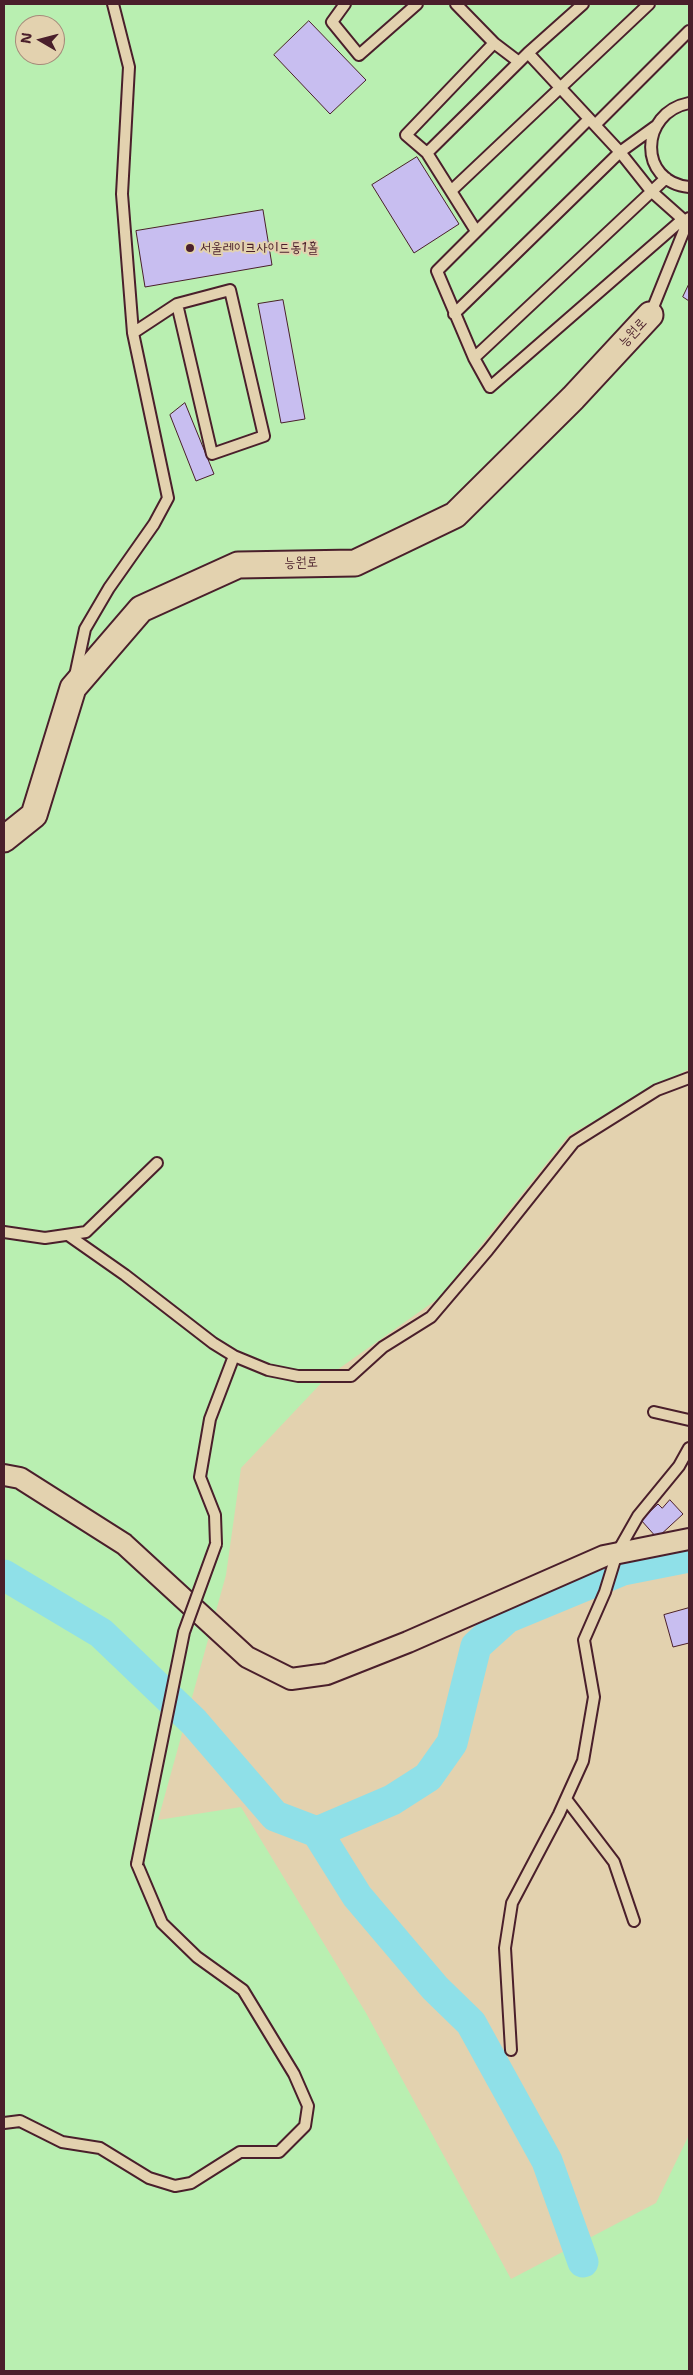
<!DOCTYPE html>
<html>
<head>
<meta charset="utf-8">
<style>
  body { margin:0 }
  #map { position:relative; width:693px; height:2375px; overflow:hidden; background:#e3d2af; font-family:"Shantell Sans",sans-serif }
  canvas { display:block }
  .frame { position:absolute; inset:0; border:5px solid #4a1f2b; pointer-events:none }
  .north { position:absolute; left:15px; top:15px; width:50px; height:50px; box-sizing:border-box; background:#e3d2af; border:1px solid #a68a7a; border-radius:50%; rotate:278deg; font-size:14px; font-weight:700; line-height:20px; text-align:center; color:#4a1f2b }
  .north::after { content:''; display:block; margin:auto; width:18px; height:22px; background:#4a1f2b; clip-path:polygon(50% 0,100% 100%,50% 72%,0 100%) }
</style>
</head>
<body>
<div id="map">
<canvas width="693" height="2375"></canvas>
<div class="frame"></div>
<div class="north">N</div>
</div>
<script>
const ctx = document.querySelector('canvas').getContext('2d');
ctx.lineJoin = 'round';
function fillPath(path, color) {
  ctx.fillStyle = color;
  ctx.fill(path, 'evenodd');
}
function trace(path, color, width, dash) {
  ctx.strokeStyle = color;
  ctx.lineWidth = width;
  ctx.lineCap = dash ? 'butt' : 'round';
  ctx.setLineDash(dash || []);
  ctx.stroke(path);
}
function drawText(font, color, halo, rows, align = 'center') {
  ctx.font = font + ' "Shantell Sans","Poor Story",sans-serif';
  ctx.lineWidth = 4;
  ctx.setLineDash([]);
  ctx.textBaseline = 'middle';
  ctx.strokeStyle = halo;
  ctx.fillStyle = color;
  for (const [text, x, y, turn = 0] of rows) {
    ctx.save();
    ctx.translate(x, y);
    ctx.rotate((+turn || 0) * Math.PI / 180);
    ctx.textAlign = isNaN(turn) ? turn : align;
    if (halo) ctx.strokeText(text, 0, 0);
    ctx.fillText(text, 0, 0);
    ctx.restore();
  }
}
const green = new Path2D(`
  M4,4h685v1065l-120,66 -130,163 -112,79 -86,91 -15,107 -68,245 83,-13 125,206 145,266 145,-76 33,-68v236h-685zM25,25h30v30h-30z`);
const river = new Path2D(`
  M4,1575l97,58 93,89 81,94 42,16 40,64 78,92 36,35 76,138 36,101
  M317,1832l75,-32 36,-23 24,-34 24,-97 31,-28 116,-48 66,-13`);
const building = new Path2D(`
  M309,21l57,59 -36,34 -56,-59z
  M417,157l42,67 -45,29 -42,-68z
  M263,210l9,55 -127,22 -9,-56z
  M689,284v17l-6,-4z
  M283,300l22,119 -24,4 -23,-119z
  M185,403l29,71 -18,7 -26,-66z
  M670,1500l13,14 -26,24 -16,-18 17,-16 4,4z
  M689,1608v35l-16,4 -9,-32z`);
const service = new Path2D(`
  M345,4l-13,18 27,33 58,-51
  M456,4l38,39
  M528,53l92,99 31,39 36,32
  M689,103c-50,10 -51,79 0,84
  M589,119l-152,152 37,87 16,29 193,-168
  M595,125l94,-94
  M427,153l101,-100 55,-49
  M452,190l197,-186
  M476,231l-49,-78 -21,-18 88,-92 25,19
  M454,314l166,-162 36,-26
  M650,315l39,-97
  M133,333l44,-29 35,150 52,-18 -34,-146 -53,14
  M474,358l192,-180
  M75,676l10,-47 24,-41 45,-64 14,-26 -35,-165 -11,-139 7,-127 -16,-63
  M4,1232l41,6 41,-6 71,-69
  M68,1235l57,40 88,68 21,13 -24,63 -10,58 15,38 1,29
  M234,1356l34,14 30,6h53l32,-29 48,-30 57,-67 86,-108 83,-52 32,-12
  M654,1412l35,8
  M566,1799l48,63 20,59
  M511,2050l-6,-102 7,-45 47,-89 24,-53 11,-64 -10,-57 21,-48 12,-39 21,-37 41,-50 10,-18
  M4,2123l16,-2 42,21 38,6 49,30 26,8 16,-3 49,-31h39l26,-26 3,-20 -14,-32 -51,-84 -46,-33 -35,-34 -25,-59`);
const minor = new Path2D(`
  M4,1475l16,3 104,66 123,113 44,22 36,-5 81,-32 196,-86 85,-17`);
const tertiary = new Path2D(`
  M4,839l30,-24 39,-127 68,-79 97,-44 117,-2 100,-48 118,-117 77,-83`);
const serviceBridge = new Path2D(`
  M137,1864l47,-232 32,-88`);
const markers = [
  [190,248,5,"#4a1f2b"]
];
const poiNames = [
  ["서울레이크사이드동1홀",200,248]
];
const streetNames = [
  ["능원로",633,333,-47],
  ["능원로",301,563,-1]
];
fillPath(green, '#b9efb1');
trace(river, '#8fe0e8', 31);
fillPath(building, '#c8bef0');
trace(building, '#4a1f2b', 1);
trace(service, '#4a1f2b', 14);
trace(minor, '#4a1f2b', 24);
trace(tertiary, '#4a1f2b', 29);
trace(service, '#e3d2af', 10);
trace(minor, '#e3d2af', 20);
trace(tertiary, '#e3d2af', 25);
trace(serviceBridge, '#4a1f2b', 14, []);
trace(serviceBridge, '#e3d2af', 10);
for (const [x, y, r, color] of markers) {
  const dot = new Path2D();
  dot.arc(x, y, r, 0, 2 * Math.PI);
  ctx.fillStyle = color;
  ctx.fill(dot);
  trace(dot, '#e3d2af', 2);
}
drawText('14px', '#4a1f2b', '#e3d2af', poiNames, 'left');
drawText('14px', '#4a1f2b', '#e3d2af', streetNames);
</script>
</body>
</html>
